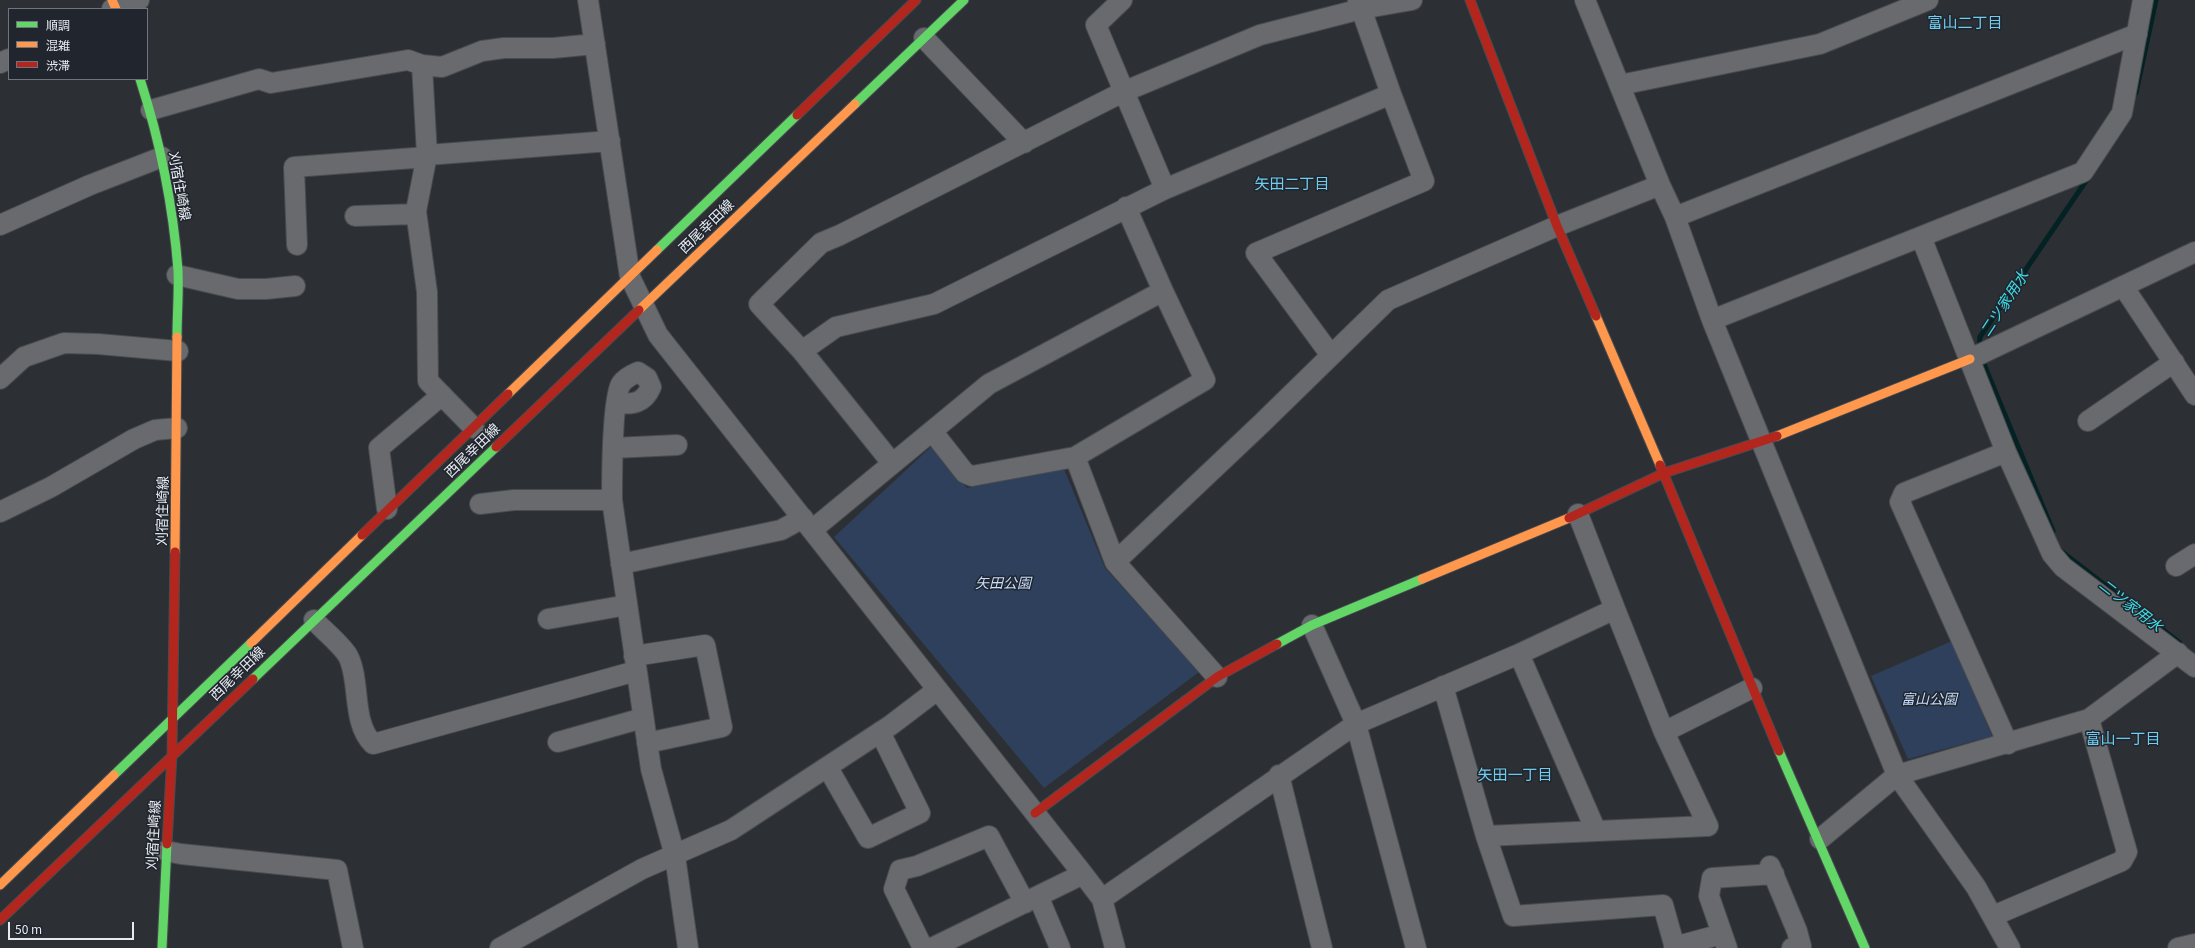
<!DOCTYPE html>
<html>
<head>
<meta charset="utf-8">
<style>
  body { margin:0 }
  #map { position:relative; width:2195px; height:948px; overflow:hidden; background:#2c3034; font-family:Georgia,"Noto Sans JP",serif }
  canvas { display:block }
  .legend { position:absolute; left:8px; top:8px; width:140px; height:72px; box-sizing:border-box; background:#20252e; border:1px solid #70747c; margin:0; padding:5px 7px; list-style:none; font-size:12px; color:#e7ebf1 }
  .legend li { display:flex; align-items:center; gap:8px; height:20px }
  .legend b { width:20px; border:1px solid #70747c }
  .scale { position:absolute; left:8px; top:922px; width:126px; height:18px; box-sizing:border-box; border:2px solid #e7ebf1; border-top:0; padding-left:5px; font-size:12px; line-height:14px; white-space:nowrap; color:#e7ebf1; -webkit-text-stroke:3px #20252e; paint-order:stroke }
</style>
</head>
<body>
<div id="map">
<canvas width="2195" height="948"></canvas>
<ul class="legend">
<li><b style="height:5px;background:#63d668"></b>順調</li>
<li><b style="height:5px;background:#ff974d"></b>混雑</li>
<li><b style="height:5px;background:#b3261e"></b>渋滞</li>
</ul>
<div class="scale">50 m</div>
</div>
<script>
const ctx = document.querySelector('canvas').getContext('2d');
ctx.lineJoin = 'round';
function fillPath(path, color) {
  ctx.fillStyle = color;
  ctx.fill(path, 'evenodd');
}
function trace(path, color, width, dash) {
  ctx.strokeStyle = color;
  ctx.lineWidth = width;
  ctx.lineCap = dash ? 'butt' : 'round';
  ctx.setLineDash(dash || []);
  ctx.stroke(path);
}
function drawText(font, color, halo, rows, align = 'center') {
  ctx.font = font + ' Georgia,"Noto Sans JP",serif';
  ctx.lineWidth = 3;
  ctx.setLineDash([]);
  ctx.textBaseline = 'middle';
  ctx.strokeStyle = halo;
  ctx.fillStyle = color;
  for (const [text, x, y, turn = 0] of rows) {
    ctx.save();
    ctx.translate(x, y);
    ctx.rotate((+turn || 0) * Math.PI / 180);
    ctx.textAlign = isNaN(turn) ? turn : align;
    if (halo) ctx.strokeText(text, 0, 0);
    ctx.fillText(text, 0, 0);
    ctx.restore();
  }
}
const green = new Path2D(`
  M933,445l34,43 97,-19 41,99 94,104 -155,116 -210,-251z
  M1952,641l40,95 -84,23 -37,-83z`);
const stream = new Path2D(`
  M2136,93l20,-93
  M1979,350l1,-13 108,-159
  M1981,357l72,174
  M2061,551l119,92`);
const street = new Path2D(`
  M588,0l42,277 28,58 425,539 19,25 13,49
  M1122,0l-26,25 69,164
  M1585,0l75,185 15,32 37,103 185,455 79,112 34,61
  M112,9l27,-9
  M924,38l100,105
  M0,63l9,-4
  M1620,85l200,-41 108,-44
  M151,110l108,-31 12,4 137,-23 14,5
  M427,155l-5,-90 20,2 40,-16 22,-3h49l42,-4
  M355,216l61,-2
  M1675,217l462,-183
  M0,225l90,-40 72,-28
  M1921,237l85,215 46,102 11,13 132,100
  M297,245l-3,-78 133,-10
  M177,275l61,14h28l29,-3
  M2123,286l72,109
  M1712,320l371,-148 39,-59 21,-113
  M802,351l34,-24 98,-23 231,-115 226,-95
  M1330,354l-74,-101 168,-72 -33,-87 -33,-94
  M1970,359l225,-107
  M0,379l24,-22 40,-14 34,1 80,7
  M617,403c16,2 27,0 34,-16l-4,-9 -9,-6c-7,3 -13,6 -17,12 -9,14 -9,96 -9,116l39,269 24,87 13,92
  M2088,421l86,-59
  M474,428l-46,-47 -1,-89 -11,-81 11,-56 183,-14
  M932,431l33,42 7,3 103,-19 40,105 102,115
  M613,448l64,-3
  M2006,452l-102,41 -4,9 108,242
  M1075,457l130,-77 -42,-89
  M892,463l-90,-112 -43,-47 62,-61 19,-8 283,-143 137,-57 101,-26 51,-9
  M480,504l34,-4h98
  M387,509l-8,-61 63,-53
  M0,512l51,-25 83,-48 21,-9 22,-2
  M1578,514l37,95
  M812,530l177,-146 174,-93 -37,-84
  M1115,562l146,-138 127,-124 169,-74 103,-41
  M621,564l160,-34 22,-12
  M2176,566l19,-12
  M548,619l79,-14
  M314,620c9,10 28,25 34,36 13,25 3,66 25,88l263,-73
  M1312,625l44,99 60,224
  M1519,654l77,177
  M634,656l71,-11 17,82 -75,16
  M1443,686l43,150
  M1664,732l88,-44
  M558,742l85,-24
  M828,768l40,70 52,-25 -40,-81
  M1279,775l43,173
  M1820,839l77,-64 192,-56 89,-66
  M166,851l15,3 156,16 16,78
  M1770,866l27,65 4,15 -9,2
  M1038,896l22,52
  M1102,899l254,-175 163,-70 96,-45 49,123 44,94 -222,10 27,80 150,-11 12,43
  M1993,916l129,-55 5,-9 -38,-133
  M1674,947l48,-13
  M500,948l142,-79 89,-39 160,-105 46,-35
  M923,948l-29,-59 6,-19 17,-4 72,-30 36,67
  M932,948l151,-74
  M1727,948l-18,-52 3,-18 62,-4
  M2178,948l17,-4`);
const fast = new Path2D(`
  M140,79c20,62 33,126 38,191 1,22 -1,45 -1,67
  M855,104l109,-104
  M657,250l140,-135
  M1277,644l35,-19 110,-46
  M253,679l243,-232
  M1779,751l86,197
  M114,775l137,-132
  M162,948l5,-104`);
const slow = new Path2D(`
  M112,0l4,9
  M639,310l216,-206
  M1596,316l64,149
  M508,394l149,-144
  M1777,436l193,-77
  M175,552l2,-215
  M1422,579l147,-61
  M251,643l111,-108
  M0,885l114,-110`);
const jam = new Path2D(`
  M1470,0l87,226 39,90
  M797,115l119,-115
  M496,447l143,-137
  M1660,465l119,286
  M1569,518l95,-45 113,-37
  M362,535l146,-141
  M1035,813l182,-136 60,-33
  M167,844l5,-90 3,-202
  M0,920l253,-241`);
const streetNames = [
  ["刈宿住崎線",180,186,80],
  ["西尾幸田線",706,226,-44],
  ["西尾幸田線",472,450,-44],
  ["刈宿住崎線",162,511,-89],
  ["西尾幸田線",237,673,-44],
  ["刈宿住崎線",153,835,-87]
];
const parkNames = [
  ["矢田公園",1003,583],
  ["富山公園",1929,699]
];
const neighbourhoodNames = [
  ["富山二丁目",1965,22],
  ["矢田二丁目",1292,183],
  ["富山一丁目",2123,738],
  ["矢田一丁目",1515,774]
];
const waterNames = [
  ["二ツ家用水",2004,303,-57],
  ["二ツ家用水",2131,605,38]
];
fillPath(green, '#2e405c');
trace(stream, '#042124', 5);
trace(street, '#484b4f', 22);
trace(fast, '#484b4f', 11);
trace(slow, '#484b4f', 11);
trace(jam, '#484b4f', 11);
trace(street, '#686a6d', 20);
trace(fast, '#63d668', 9);
trace(slow, '#ff974d', 9);
trace(jam, '#b3261e', 9);
drawText('14px', '#e7ebf1', '#20252e', streetNames);
drawText('italic 14px', '#c7ddfd', '#20252e', parkNames);
drawText('15px', '#70cdee', '#20252e', neighbourhoodNames);
drawText('italic 15px', '#3edbe5', '#20252e', waterNames);
</script>
</body>
</html>
